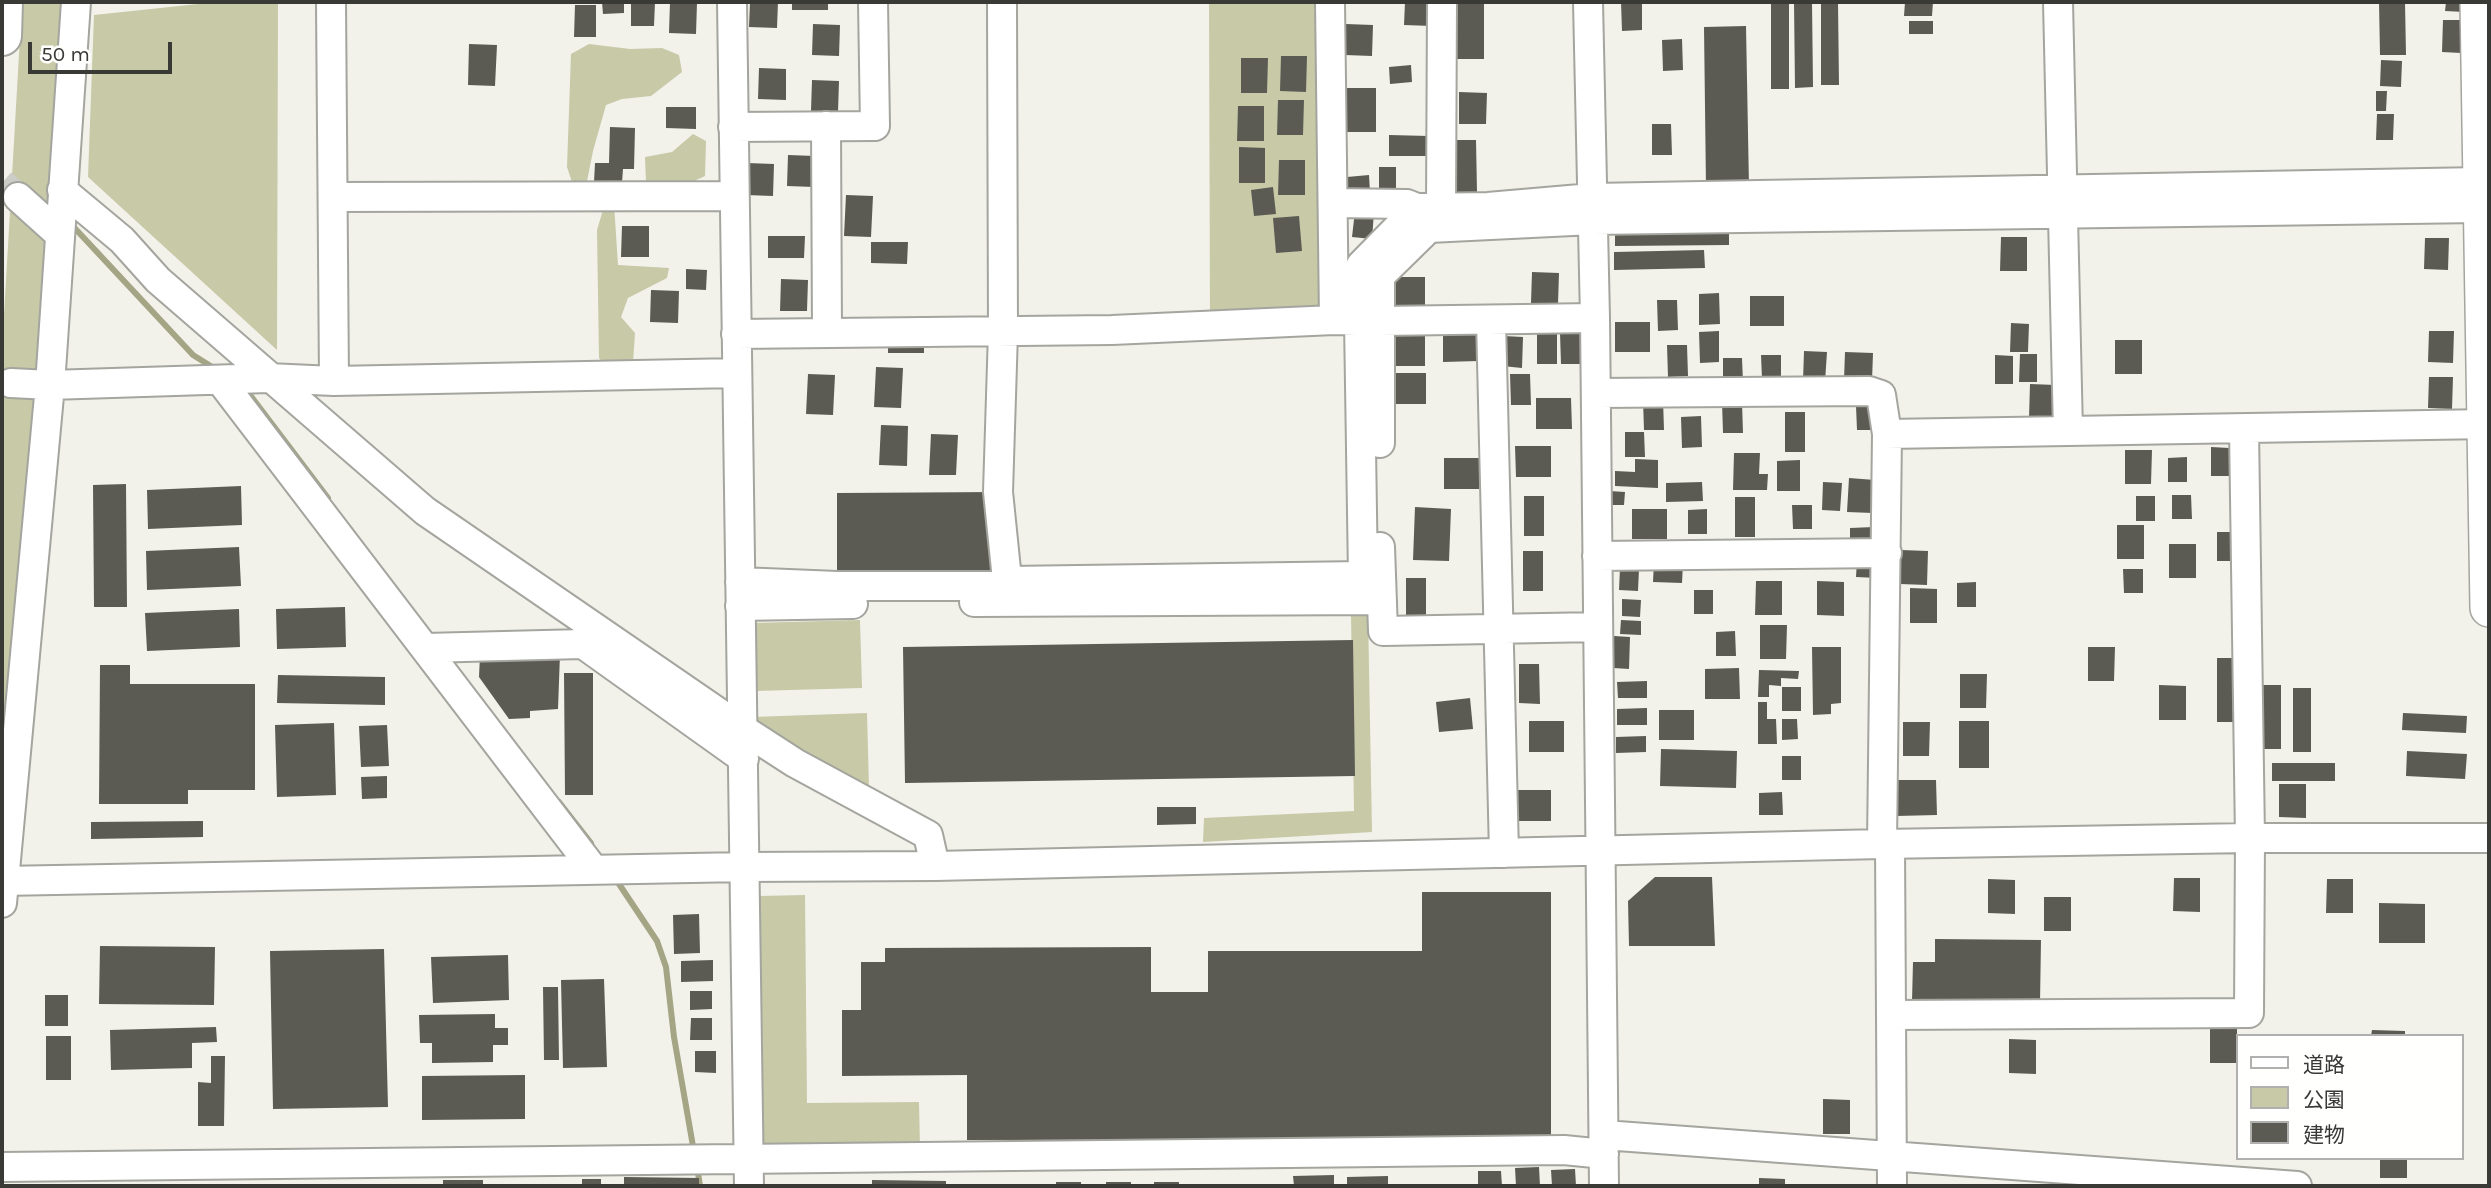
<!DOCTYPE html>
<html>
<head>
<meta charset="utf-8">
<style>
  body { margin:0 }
  #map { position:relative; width:2491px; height:1188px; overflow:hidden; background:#f2f2eb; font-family:Karla,"Noto Sans JP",sans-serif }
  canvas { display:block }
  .frame { position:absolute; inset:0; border:4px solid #393936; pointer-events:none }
  .legend { position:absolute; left:2236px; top:1034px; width:228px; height:126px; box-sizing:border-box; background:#fffffe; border:2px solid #b0b0ae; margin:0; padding:9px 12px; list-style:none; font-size:21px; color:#393936 }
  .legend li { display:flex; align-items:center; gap:14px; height:35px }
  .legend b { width:35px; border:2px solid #b0b0ae }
  .scale { position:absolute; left:28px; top:42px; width:144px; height:32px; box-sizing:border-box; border:4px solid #393936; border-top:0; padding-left:9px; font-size:21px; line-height:24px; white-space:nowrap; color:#393936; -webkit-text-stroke:5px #fffffe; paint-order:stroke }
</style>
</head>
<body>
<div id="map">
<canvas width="2491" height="1188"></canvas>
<div class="frame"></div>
<ul class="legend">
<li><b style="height:9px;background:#fff"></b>道路</li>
<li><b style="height:19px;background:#c7c9a7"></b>公園</li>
<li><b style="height:19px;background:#5b5b54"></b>建物</li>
</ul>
<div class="scale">50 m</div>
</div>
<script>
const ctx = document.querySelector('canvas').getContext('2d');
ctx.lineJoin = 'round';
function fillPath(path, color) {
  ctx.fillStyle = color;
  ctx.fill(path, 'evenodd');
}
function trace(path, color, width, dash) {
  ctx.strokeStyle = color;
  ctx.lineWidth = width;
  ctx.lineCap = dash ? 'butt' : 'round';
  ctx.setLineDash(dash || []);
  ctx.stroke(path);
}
const green = new Path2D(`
  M22,2h51l-71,778v-430z
  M217,2h61l-1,348 -189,-173 6,-162z
  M1209,2h113l12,318 -124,6z
  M589,44l41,5 32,-1 17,7 3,17 -31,24 -29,3 -16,6 -13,46 -8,40h-10l-8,-24 4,-113z
  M693,134l13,7 -1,35c-16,8 -43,18 -59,6l-1,-25 27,-5z
  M614,204l4,61 51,3 -2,10 -39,20 -7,19 14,16 -2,29 -25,7 -9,-11 -2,-128 6,-20z
  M1368,613l4,219 -169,10 1,-24 150,-7 -3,-197z
  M860,620l2,68 -107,3 -2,-68z
  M867,713l2,76 -116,-54 -1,-18z
  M805,895l2,208 112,-1 1,46 -158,2 -4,-254z`);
const stream = new Path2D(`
  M69,222l124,133 24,15
  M244,387l84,111
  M559,802l32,41
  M615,878l42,63 9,26 8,70 20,115
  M697,1166l3,20`);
const building = new Path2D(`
  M602,2h22v11l-21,1z
  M631,2h24l-1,24h-23z
  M670,2l27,1 -1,31 -27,-1z
  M750,2h28l-1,26 -28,-1z
  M792,2h36v8h-36z
  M1405,2h27v24l-28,-1z
  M1621,2h21v28l-20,1z
  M1771,2h18v87h-18z
  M1794,2h18l1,85 -18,1z
  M1821,2h17l1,83h-18z
  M1905,2h28l-1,14h-28z
  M2379,2h26l1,53h-26z
  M2446,2h19v10l-20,-1z
  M1453,3h31v56h-31z
  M575,5h21v32h-22z
  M2443,20h19l-1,33 -19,-1z
  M1909,21h24v13h-24z
  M813,24l27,1 -1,31 -27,-1z
  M1346,24l27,1 -1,31 -27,-1z
  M1746,26l3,161 -43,1 -2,-161z
  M1682,39l1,31 -20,1 -1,-31z
  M469,44l28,1 -2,41 -27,-1z
  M1281,56h26l-1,36 -26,-1z
  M1241,58h27l-1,35h-26z
  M2381,60l21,1 -1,26 -21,-1z
  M1411,65l1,17 -22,2 -1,-17z
  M759,68l27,1v31l-28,-1z
  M812,80l27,1 -1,31 -27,-1z
  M1346,88h30v44h-30z
  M2376,91h11l-1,20h-10z
  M1459,92l28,1 -1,31h-27z
  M1278,100h26l-1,35h-26z
  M1238,106h26v35h-27z
  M666,107h30v22l-30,-1z
  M2377,114h17l-1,26h-17z
  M1652,124h19l1,31h-20z
  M610,127l25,1 -1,41h-11l-1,14 -28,-1 1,-19h14z
  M1389,135l40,1v20h-40z
  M1453,140h23l1,52h-24z
  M1239,147l26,1v35h-26z
  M788,155l27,1 -1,31 -27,-1z
  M1279,160h26v35h-27z
  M747,163l27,1 -1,32 -27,-1z
  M1379,167h17v25h-17z
  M1369,175l1,17 -22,2 -1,-17z
  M1273,187l3,27 -22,2 -3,-26z
  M846,195l27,1 -2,41 -27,-1z
  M1355,211l19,1 -2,27 -20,-2z
  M1299,216l3,35 -26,2 -3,-35z
  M622,226h27v31h-28z
  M1729,228v17l-114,1v-17z
  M768,236h37l-1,22h-36z
  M2001,237h26v34h-27z
  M2425,238h24l-1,32 -24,-1z
  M871,242h37l-1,22 -36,-1z
  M1704,250l1,18 -91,2v-18z
  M686,269l21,1 -1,20 -20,-1z
  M1532,272l27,1 -1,31 -27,-1z
  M1389,277h36v31h-35z
  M781,279l27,1 -1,31h-27z
  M651,290l28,1 -1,32 -28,-1z
  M1719,293l1,31 -21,1v-31z
  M1750,296h34v30h-34z
  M1657,300h20l1,30 -20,1z
  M1615,322h35v30h-35z
  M2011,323l18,1 -1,28h-18z
  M888,331h36v22h-36z
  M1443,331h35v30l-35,1z
  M1719,331v31l-19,1 -1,-31z
  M2429,331h25l-1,32 -25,-1z
  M1537,333h20v31h-20z
  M1560,333h20l1,31h-20z
  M1391,335h34v31h-34z
  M1504,336l19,1 -1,31 -20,-2z
  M2115,340h27v34h-27z
  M1667,345h20l1,31 -20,1z
  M1804,351l23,1 -2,30 -22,-1z
  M1845,352l28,1 -1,28 -28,-1z
  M2020,354h17v28h-18z
  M1761,355h20v24h-19z
  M1995,355l18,1v28h-18z
  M1723,358h19l1,24 -20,1z
  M876,367l27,1 -2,40 -27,-1z
  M1390,373h36v31h-35z
  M808,374l27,1 -2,40 -27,-1z
  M1510,374h20l1,31h-20z
  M2429,377h24l-1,32 -24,-1z
  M2030,384l26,1v33h-27z
  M1536,398h35l1,31h-36z
  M1663,399l1,31h-20l-1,-30z
  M1722,402h20l1,31h-20z
  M1876,405v25h-19l-1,-24z
  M1785,412h20v40h-20z
  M1701,416l1,31 -20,1 -1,-31z
  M881,425l27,1 -1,40 -28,-1z
  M1625,432h19l1,25h-20z
  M931,434l27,1 -2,40h-27z
  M1515,446h36v31h-35z
  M2211,447l18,1v28h-18z
  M2125,450h27l-1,34h-26z
  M1734,453h26l-1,21h9l-1,16h-34z
  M2187,457v25h-19v-24z
  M1444,458h35v31h-35z
  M1635,459l23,1v28l-43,-2v-15l20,1z
  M1800,460v31h-23v-30z
  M1849,478l26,2 -2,33 -26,-1z
  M1702,482l1,19 -37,1v-19z
  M1823,482l19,1 -2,28 -18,-1z
  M126,484l1,123h-33l-1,-122z
  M241,486l1,39 -94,4 -1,-39z
  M1609,491l16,1 -1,13h-16z
  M998,492v94h-161v-93z
  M2172,495h19l1,24h-20z
  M1524,496h20v40h-20z
  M2136,496h19v25h-19z
  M1735,497h20v40h-20z
  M1792,505h20v24h-19z
  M1415,507l36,2 -2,52 -36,-1z
  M1632,509h35v30h-35z
  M1707,509v25h-19v-24z
  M2117,525h27v34h-27z
  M1874,527v19h-24v-18z
  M2217,532h18l-1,29h-17z
  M2169,544h27v34h-27z
  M239,547l2,39 -94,4 -1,-39z
  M1901,550l27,1 -1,34 -27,-1z
  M1523,551h20v40h-20z
  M1857,560l22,1 -1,17 -22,-1z
  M1654,562l29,1 -1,20 -29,-1z
  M1620,568l19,1 -1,22 -19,-1z
  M2123,569h20v24h-19z
  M1406,578h20v40h-20z
  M1756,581h26v34h-27z
  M1817,581l27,1v34l-27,-1z
  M1976,582v25h-19v-24z
  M1910,588l27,1v34h-27z
  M1694,590h19v24h-19z
  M1622,599l19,1 -1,17 -18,-1z
  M345,607l1,40 -69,2 -1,-40z
  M239,609l1,38 -93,4 -2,-38z
  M1621,620l20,1v14l-21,-1z
  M1760,625h27l-1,34h-26z
  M1735,631l1,25h-20v-24z
  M1614,636l16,1 -1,32 -16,-1z
  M1353,640l2,136 -450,7 -2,-136z
  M1812,647h29v56l-10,1v10l-18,1z
  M2088,647h27l-1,34h-26z
  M560,654l-2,55 -28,2v7l-21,1 -30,-42 1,-22z
  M2217,658h18v64h-18z
  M1519,664h20l1,40 -21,-1z
  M100,665h30v19h125v106h-67v14h-89z
  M1739,668l1,31h-35v-30z
  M1759,670l40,1 -1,8 -17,-1v8l-12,-1v12h-11z
  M564,673h29v122h-28z
  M1960,674h27l-1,34h-26z
  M278,675l107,2v28l-108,-2z
  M1647,681v17h-29l-1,-16z
  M2159,685l27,1v34h-27z
  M2263,685h18v64h-18z
  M1782,687h19v24h-19z
  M2293,688h18v64h-18z
  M1470,698l3,31 -34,3 -3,-30z
  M1758,702h9v17h9l1,25h-19z
  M1647,708v17h-30v-16z
  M1659,710h35v30h-35z
  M2403,713l64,3 -1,17 -64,-3z
  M1782,719h15l1,20 -16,1z
  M1529,721h35v31h-35z
  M1959,721h30v47h-30z
  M1903,722h27l-1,34h-26z
  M334,723l2,72 -59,2 -2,-72z
  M387,725l2,41 -28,1 -2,-41z
  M1646,736v16l-30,1v-16z
  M1661,749l76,2 -1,37 -76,-2z
  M2407,751l60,3 -2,25 -59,-3z
  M1782,756h19v24h-19z
  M2272,763h63v18h-63z
  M387,776v22l-25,1 -1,-22z
  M1895,780h41l1,35 -41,1z
  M2279,784h27v34l-27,-1z
  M1516,790h35v31h-35z
  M1782,792l1,23h-24v-22z
  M1157,807h39v17l-39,1z
  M203,821v16l-112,2v-17z
  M1655,877h57l3,69h-86l-1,-45z
  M2174,878h26v34l-27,-1z
  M1988,879l27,1v34l-27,-1z
  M2327,879h26v34h-27z
  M1422,892h129v247l-584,1v-65l-125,1v-66h19v-48h24v-14l266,-1v45h57v-41h214z
  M2044,897h27v34h-27z
  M2379,903l46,1v39h-46z
  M699,914l1,39 -26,1 -1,-39z
  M1935,939l106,1 -1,63 -128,-2 1,-39h22z
  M100,946l115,1 -1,58 -115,-1z
  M384,949l4,158 -115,2 -3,-158z
  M508,955l1,45 -76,3 -2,-46z
  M713,960v21l-32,1v-21z
  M604,979l3,88 -44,1 -2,-88z
  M543,987h15l1,73h-15z
  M690,991h22v18l-22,1z
  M45,995h23v31h-23z
  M495,1014v14h13v17h-15v17l-61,1v-20h-12l-1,-28z
  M691,1018h21v22h-22z
  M216,1027l1,15 -25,1v25l-81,2 -1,-40z
  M2210,1029h27v34h-27z
  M2372,1030l33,1v5h-34z
  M46,1036h25v44h-25z
  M2009,1039l27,1v34l-27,-1z
  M695,1051h21v22l-21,-1z
  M211,1056h14l-1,70h-26v-44l13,1z
  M525,1075v44l-103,1v-44z
  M1823,1099l27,1v34h-27z
  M2380,1158h27v20h-27z
  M1539,1167l1,19h-24l-1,-18z
  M1575,1169l1,17h-24l-1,-16z
  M1478,1171h23l1,15h-24z
  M1334,1175v11h-40l-1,-10z
  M1388,1176v10h-41v-9z
  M624,1177l75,1v8h-75z
  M1759,1178l26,1v7h-26z
  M582,1179h19v7h-19z
  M443,1180h40v6h-40z
  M872,1180l74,1v5h-74z
  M1056,1182h25v4h-25z
  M1106,1182h25v4h-25z
  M1154,1182h25v4h-25z`);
const minorTunnel = new Path2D(`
  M2,183l16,14`);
const minor = new Path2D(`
  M331,2l3,379
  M732,2l17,1184
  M1002,2l1,330 -5,160 11,107
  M1330,2l4,318
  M1588,2l7,316 9,868
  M2058,2l10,429
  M826,126l1,206
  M733,127l142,-1 -2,-124
  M62,190l60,50 36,40 267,231 319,219 51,33 133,72 7,31
  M18,197l41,37
  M333,197l401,-1
  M1333,203l74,1 10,4
  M1441,208l1,-206
  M1491,320l13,533
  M736,334l376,-4 222,-10 46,1 215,-3
  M220,380l374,490
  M11,383l39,2 218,-7 66,3 403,-8
  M1596,393l273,-2 12,4 6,39 -5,410
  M1887,434l602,-10
  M1380,443v-167l49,-48 164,-8 888,-12
  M1380,547l3,84 215,-4
  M1597,556l290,-3
  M740,582l97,4h161l10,-5 355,-5 -4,-255 2,-56 56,-57 71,-1 104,-9 889,-16
  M974,602l407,-2
  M740,606l113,-2
  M425,648l158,-4 161,115
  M1890,845l2,341
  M2,881l742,-14 191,-1 947,-22 368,-6h239
  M2,903l48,-518 26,-383
  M1892,1015l357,-2 1,-175 -6,-409
  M1604,1135l693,51
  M2,1167l1562,-17 40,4`);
const major = new Path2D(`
  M2479,2l10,606`);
const highway = new Path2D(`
  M2,36l1,-34`);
fillPath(green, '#c7c9a7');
trace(stream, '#a3a584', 6);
fillPath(building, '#5b5b54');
trace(minorTunnel, '#cdcdc7', 28, [28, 14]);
trace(minor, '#a4a59e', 32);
trace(major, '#a4a59e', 40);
trace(highway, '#a4a59e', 42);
trace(minor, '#fff', 28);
trace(major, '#fff', 37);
trace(highway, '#fff', 38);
</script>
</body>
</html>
